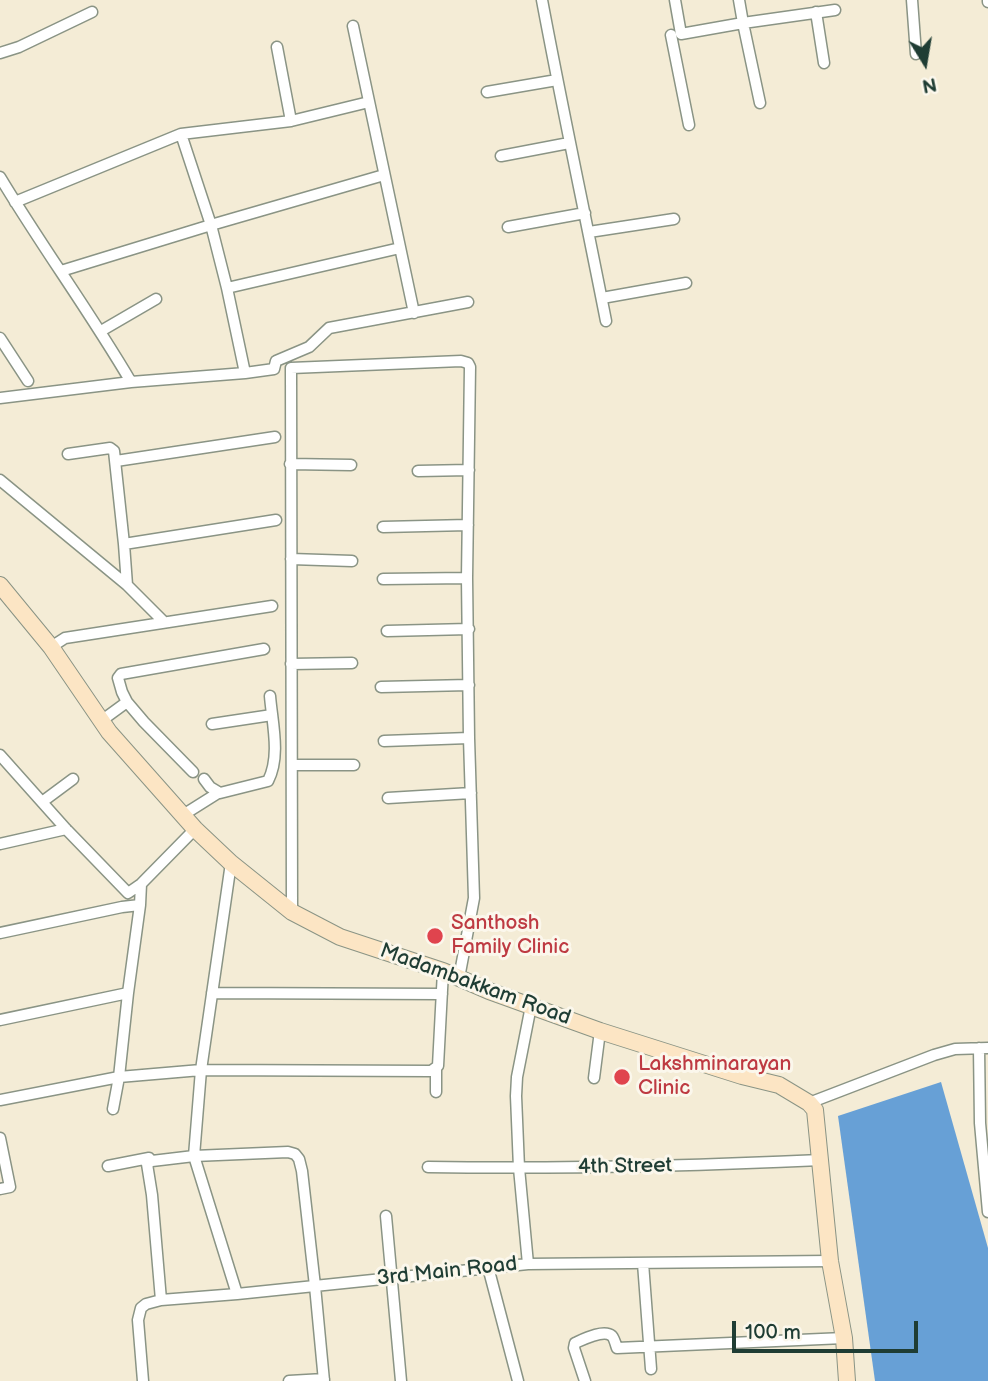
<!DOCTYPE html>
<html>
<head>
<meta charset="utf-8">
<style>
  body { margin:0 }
  #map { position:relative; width:988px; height:1381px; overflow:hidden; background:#f4ecd6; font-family:"Balsamiq Sans",sans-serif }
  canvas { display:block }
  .north { position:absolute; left:890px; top:28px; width:70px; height:70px; -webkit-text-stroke:5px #fbf7ec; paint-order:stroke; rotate:169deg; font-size:19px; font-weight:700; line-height:28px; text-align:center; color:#1f3d34 }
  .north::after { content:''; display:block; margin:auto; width:24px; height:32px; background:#1f3d34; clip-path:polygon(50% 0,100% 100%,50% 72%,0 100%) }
  .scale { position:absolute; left:732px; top:1321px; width:186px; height:32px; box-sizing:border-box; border:4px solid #1f3d34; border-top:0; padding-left:9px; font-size:21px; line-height:24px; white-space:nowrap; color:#1f3d34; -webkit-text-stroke:5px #fbf7ec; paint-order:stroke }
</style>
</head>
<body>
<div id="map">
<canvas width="988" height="1381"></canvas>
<div class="north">N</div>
<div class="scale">100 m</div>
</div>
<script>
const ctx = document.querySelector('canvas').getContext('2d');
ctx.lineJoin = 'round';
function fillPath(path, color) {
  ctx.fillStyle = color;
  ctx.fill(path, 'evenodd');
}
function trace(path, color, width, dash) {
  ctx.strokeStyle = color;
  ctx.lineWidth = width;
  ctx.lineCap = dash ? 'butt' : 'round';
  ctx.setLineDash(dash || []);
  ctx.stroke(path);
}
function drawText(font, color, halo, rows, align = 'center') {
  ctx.font = font + ' "Balsamiq Sans",sans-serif';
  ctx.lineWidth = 6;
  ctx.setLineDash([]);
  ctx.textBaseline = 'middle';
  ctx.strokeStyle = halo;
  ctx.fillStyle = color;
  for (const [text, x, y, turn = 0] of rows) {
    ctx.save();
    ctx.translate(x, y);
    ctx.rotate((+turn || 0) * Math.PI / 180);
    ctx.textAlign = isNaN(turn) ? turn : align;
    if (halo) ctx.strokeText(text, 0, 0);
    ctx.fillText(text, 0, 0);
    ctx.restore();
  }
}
const water = new Path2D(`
  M941,1082l47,166v133h-113l-37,-265z`);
const street = new Path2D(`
  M542,0c20,107 43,214 64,321
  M675,0l6,34 62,-11 -4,-23
  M912,0l4,54
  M988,0v2
  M816,12l8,51
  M353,26l61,287
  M671,35l18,90
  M277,47l14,74
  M0,53l19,-6 73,-35
  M487,92l70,-12
  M760,103l-17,-80 92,-13
  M181,134l30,91 16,63 18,85 29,-4 2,-8 33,-14 20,-19 139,-26
  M501,156l68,-13
  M0,177c42,70 90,135 131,205
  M15,202l166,-68 110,-13 78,-19
  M508,227l77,-14
  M589,232l85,-13
  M61,271l150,-46 173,-50
  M227,288l173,-40
  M602,298l84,-15
  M101,331l55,-32
  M0,338l28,43
  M0,398l131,-16 114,-9
  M68,454l42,-6 4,3 10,93 3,41
  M116,461l159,-24
  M290,464l61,1
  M418,471l51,-1
  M0,480l127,105 37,37
  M383,527l85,-2
  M124,544l152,-24
  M291,559l61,2
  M383,579l84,-1
  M387,631l82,-2
  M51,647l14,-9 207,-32
  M291,664l61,-1
  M381,687l88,-2
  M127,702l17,20 49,50
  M101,721l26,-19 -5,-10 -4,-14 3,-4 143,-25
  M212,724l60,-9
  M384,741l85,-3
  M0,755l66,74 62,64 13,-9 54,-55
  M292,765h62
  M204,779l6,8 10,6 48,-12c13,-25 4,-59 2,-85
  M388,798l83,-5
  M42,802l31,-23
  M183,815l35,-22
  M0,844l66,-15
  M231,863l-30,207 -7,86 43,138
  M292,912l-1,-544 170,-7 7,2 2,4 -3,211 2,160 5,160 -15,80
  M0,933l122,-26 18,-2
  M212,993l230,1
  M0,1020l128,-27
  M979,1048l1,75 8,89
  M436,1069v23
  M594,1078l6,-47
  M0,1100l119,-23 9,-84 12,-88 1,-21
  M809,1103l125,-48 21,-6 33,-1
  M113,1109l6,-32 82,-7 230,1 7,-5 5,-95
  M0,1138l10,49 -10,2
  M108,1166l41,-8
  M428,1167c131,2 262,-1 393,-7
  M386,1216l15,165
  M643,1263l8,106
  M528,1264l-9,-96 -3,-72 1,-19 14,-71
  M488,1267l30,114
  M161,1300l-9,-105 -5,-31 5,-3 42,-5 94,-4 7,2 4,5 3,12 13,115 9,95
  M143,1381l-5,-61 3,-12 5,-4 15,-4 76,-6 291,-30 302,-3
  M289,1381l35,-2
  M585,1381l-11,-33 1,-5c9,-4 29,-14 37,-7 2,2 4,9 5,12l227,-10`);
const secondary = new Path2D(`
  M0,585l51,62 58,85 86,97 36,34 61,49 48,25 103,34 46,20 111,40 142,45 37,9 30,18 6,7 15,151 14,77 3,43`);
const markers = [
  [435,936,9,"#e0444e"],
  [622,1077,9,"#e0444e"]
];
const healthNames = [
  ["Santhosh",451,924],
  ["Family Clinic",451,948],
  ["Lakshminarayan",638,1065],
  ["Clinic",638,1089]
];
const streetNames = [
  ["Madambakkam Road",475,985,20],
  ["4th Street",625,1167,-1],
  ["3rd Main Road",447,1272,-6]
];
fillPath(water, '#67a0d6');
trace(street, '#8a9485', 13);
trace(secondary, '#8a9485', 18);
trace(street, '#fff', 10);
trace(secondary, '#fce5c4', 16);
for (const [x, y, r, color] of markers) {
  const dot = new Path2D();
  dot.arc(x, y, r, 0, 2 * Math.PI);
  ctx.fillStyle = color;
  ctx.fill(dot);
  trace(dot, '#fbf7ec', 2.5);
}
drawText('21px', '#be3a42', '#fbf7ec', healthNames, 'left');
drawText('21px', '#1f3d34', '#fbf7ec', streetNames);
</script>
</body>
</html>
